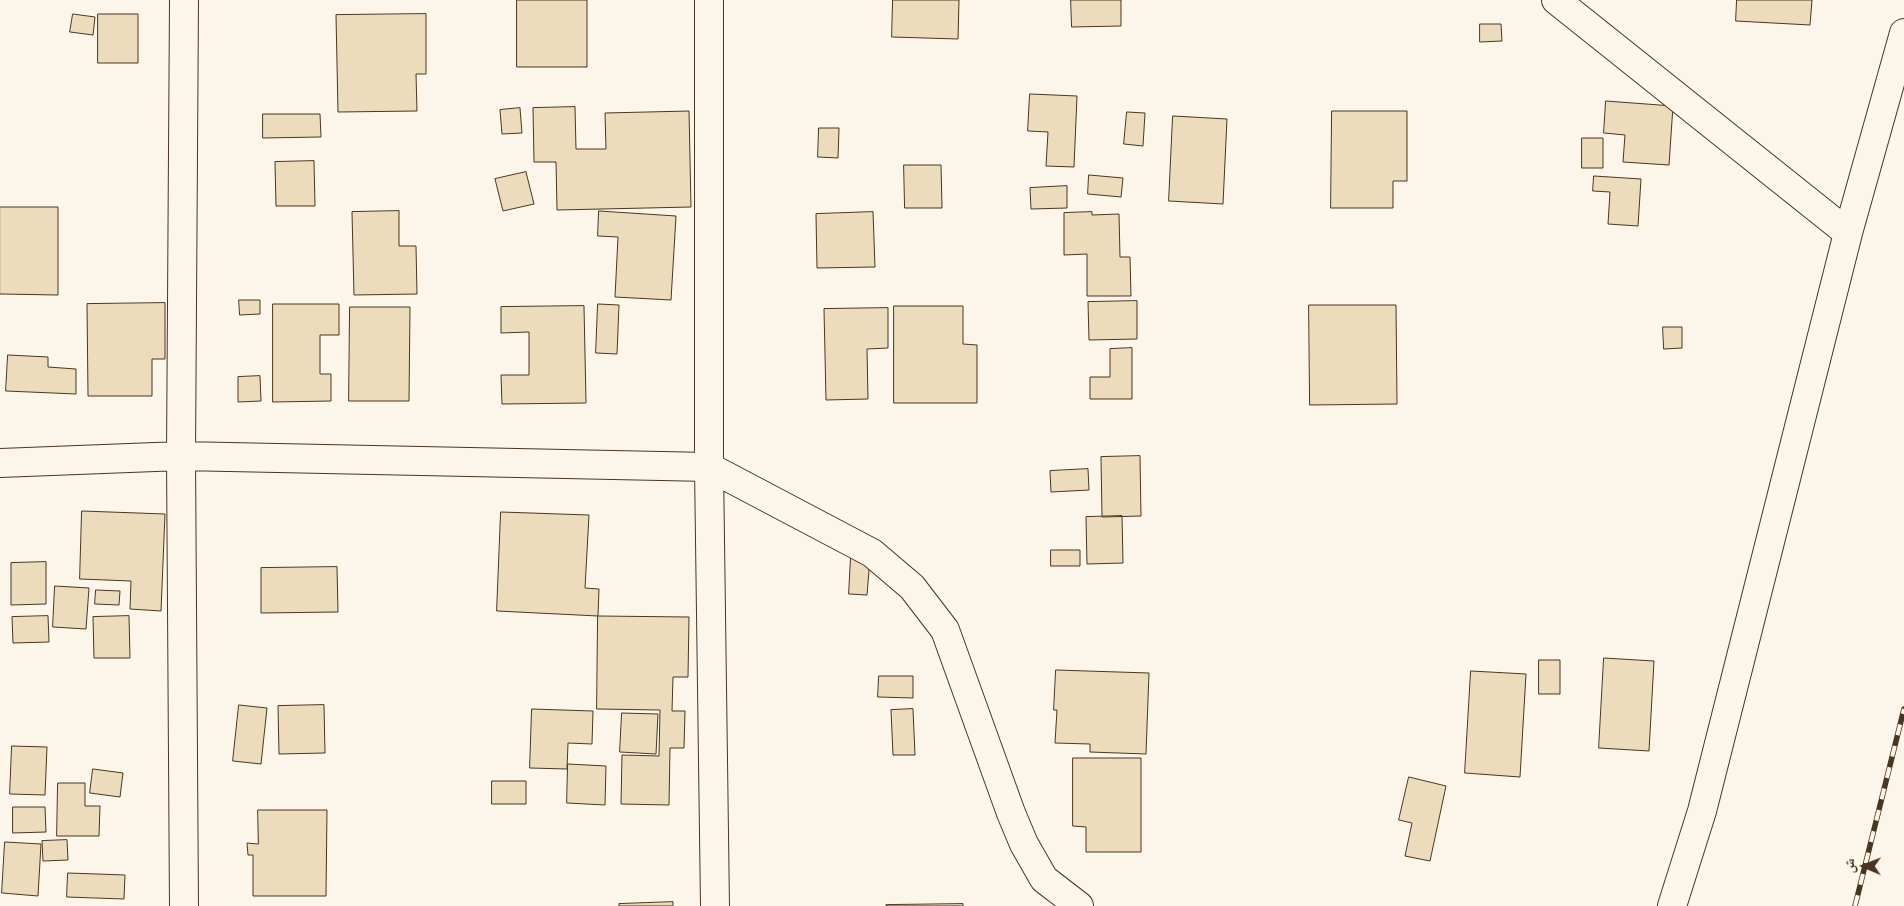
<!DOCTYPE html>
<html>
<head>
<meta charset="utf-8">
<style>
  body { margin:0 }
  #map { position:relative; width:1904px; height:906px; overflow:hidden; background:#fbf6e9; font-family:Lora,"Noto Naskh Arabic",serif }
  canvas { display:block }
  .north { position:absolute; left:1839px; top:841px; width:50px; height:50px; -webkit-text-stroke:4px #fbf6e9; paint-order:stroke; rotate:271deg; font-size:14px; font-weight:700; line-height:20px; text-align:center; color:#4a3520 }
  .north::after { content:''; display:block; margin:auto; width:18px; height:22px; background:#4a3520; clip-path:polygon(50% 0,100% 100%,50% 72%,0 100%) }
</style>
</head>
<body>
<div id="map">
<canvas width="1904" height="906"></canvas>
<div class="north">ش</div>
</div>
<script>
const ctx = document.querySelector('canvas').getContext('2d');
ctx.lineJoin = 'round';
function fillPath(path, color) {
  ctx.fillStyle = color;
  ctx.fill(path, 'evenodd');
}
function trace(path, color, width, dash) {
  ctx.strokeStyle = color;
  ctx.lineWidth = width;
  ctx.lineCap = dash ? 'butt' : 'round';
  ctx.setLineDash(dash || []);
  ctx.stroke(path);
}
const building = new Path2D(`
  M517,0h70v67h-70z
  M893,0h66l-1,39 -66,-2z
  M1071,0h50v26l-49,1z
  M1737,0h75l-2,25 -74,-4z
  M73,14l22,3 -2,18 -23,-3z
  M98,14h40v49h-40z
  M426,14v60h-10l1,37 -79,1 -2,-97z
  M1480,24h21l1,17 -22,1z
  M1030,94l47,2 -3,71 -28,-1 2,-34 -20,-1z
  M1606,101l67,5 -4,59 -46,-3 2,-27 -21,-2z
  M575,107l1,42h30l-1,-36 84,-2 2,96 -134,3 -1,-48h-22l-1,-54z
  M520,108l2,25 -20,1 -2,-24z
  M1332,111h75v70h-14v27h-62z
  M1127,112l18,1 -2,33 -19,-2z
  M263,114h57l1,23 -58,1z
  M1173,116l54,3 -4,85 -54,-3z
  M819,128h20l-1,30 -20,-1z
  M1582,138h21v30h-21z
  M314,161l1,45h-39l-1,-44z
  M904,165h37l1,43h-37z
  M526,172l8,32 -31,7 -8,-32z
  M1089,175l34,3 -2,19 -33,-3z
  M1594,176l47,3 -3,47 -30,-2 2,-32 -17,-1z
  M1067,186v22l-36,1 -1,-21z
  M0,207h58v88l-58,-1z
  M399,211v35h17l1,48 -63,1 -2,-83z
  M599,211l77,5 -5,84 -56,-3 3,-60 -20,-1z
  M873,212l2,55 -58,1 -1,-54z
  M1092,212v3l27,-1 1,43h10l1,39h-44v-42l-23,1v-42z
  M239,300h21v14l-20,1z
  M1137,301v38l-48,1 -1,-38z
  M165,303v56h-13v37h-64l-1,-92z
  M273,304h66v31h-19v39h11v27l-58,1z
  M598,304l21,1 -2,49 -21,-1z
  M1309,305h87l1,99 -87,1z
  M584,306l2,97 -84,1 -1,-29h28v-43l-28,1v-26z
  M894,306h69v38l14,1v58h-83z
  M350,307h60l-1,94h-60z
  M888,308v40l-21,1 1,50 -42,1 -2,-91z
  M1663,327h19v21l-18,1z
  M1132,348v51h-42v-22h20v-28z
  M8,355l40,2v10l28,2v25l-70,-3z
  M260,376l1,25 -23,1v-25z
  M1140,456l1,60 -39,1 -1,-60z
  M1088,469l1,21 -38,2 -1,-21z
  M82,511l83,3 -4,97 -31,-2 1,-28 -51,-2z
  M501,512l88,3 -4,73 14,1 -1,27 -101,-5z
  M1122,516l1,47 -36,1 -1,-47z
  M1051,550h29v16h-29z
  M851,556l19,2 -3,37 -18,-1z
  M46,562v42l-35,1v-42z
  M337,567l1,45 -77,1v-45z
  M55,586l34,2 -3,41 -33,-2z
  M96,590l24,1 -1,14 -24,-1z
  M48,616l1,26 -36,1 -1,-26z
  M129,616l1,42h-36l-1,-41z
  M598,616l91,1 -1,60h-15l-1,34h13l-1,37h-14l-1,57 -48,-1 1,-49 37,1 1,-46 -63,-1z
  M1604,658l50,3 -5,90 -50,-3z
  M1539,660h21v34h-21z
  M1056,670l93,3 -3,81 -56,-2v-8l-35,-1 2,-33h-3z
  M1471,671l55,3 -6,103 -55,-4z
  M879,676h34v22l-35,-1z
  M239,705l28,3 -6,56 -28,-3z
  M324,705l1,48 -46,1 -1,-48z
  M532,709l61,2 -1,33 -24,-1 -1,26 -37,-1z
  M913,709l2,46h-22l-2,-45z
  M622,713l36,1 -2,40 -36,-2z
  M12,746l35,1 -2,48 -35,-1z
  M1073,758h68v94h-55v-25l-13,-1z
  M568,764l38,2 -1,39 -38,-2z
  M93,769l30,4 -3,24 -30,-4z
  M1409,777l37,9 -16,75 -25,-5 7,-33 -13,-3z
  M492,781h34v23h-34z
  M58,783h27v23h15l-1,30h-42z
  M13,807h32l1,25 -33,1z
  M258,810h69l-1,86h-73v-41h-5l-1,-12 11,1z
  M67,840l1,20 -25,1 -1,-20z
  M5,842l36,2 -3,52 -36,-3z
  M68,873l57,2 -1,24 -57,-2z
  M673,902v4h-54v-2z
  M963,904v2h-77v-1z`);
const minor = new Path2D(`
  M709,0v467l6,439
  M1556,0l292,233
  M0,463l181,-7 528,11 163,86 40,34 33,43 66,183 13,31 20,35 35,27
  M184,906l-3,-450 3,-456
  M1672,906l30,-95 146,-578 56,-200`);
const rail = new Path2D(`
  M1855,906l49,-197`);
fillPath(building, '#ecdcbc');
trace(building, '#4a3520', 1);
trace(minor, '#4a3520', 30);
trace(minor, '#fbf6e9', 28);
trace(rail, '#4a3520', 5.5);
trace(rail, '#fbf6e9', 4, [11]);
</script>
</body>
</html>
